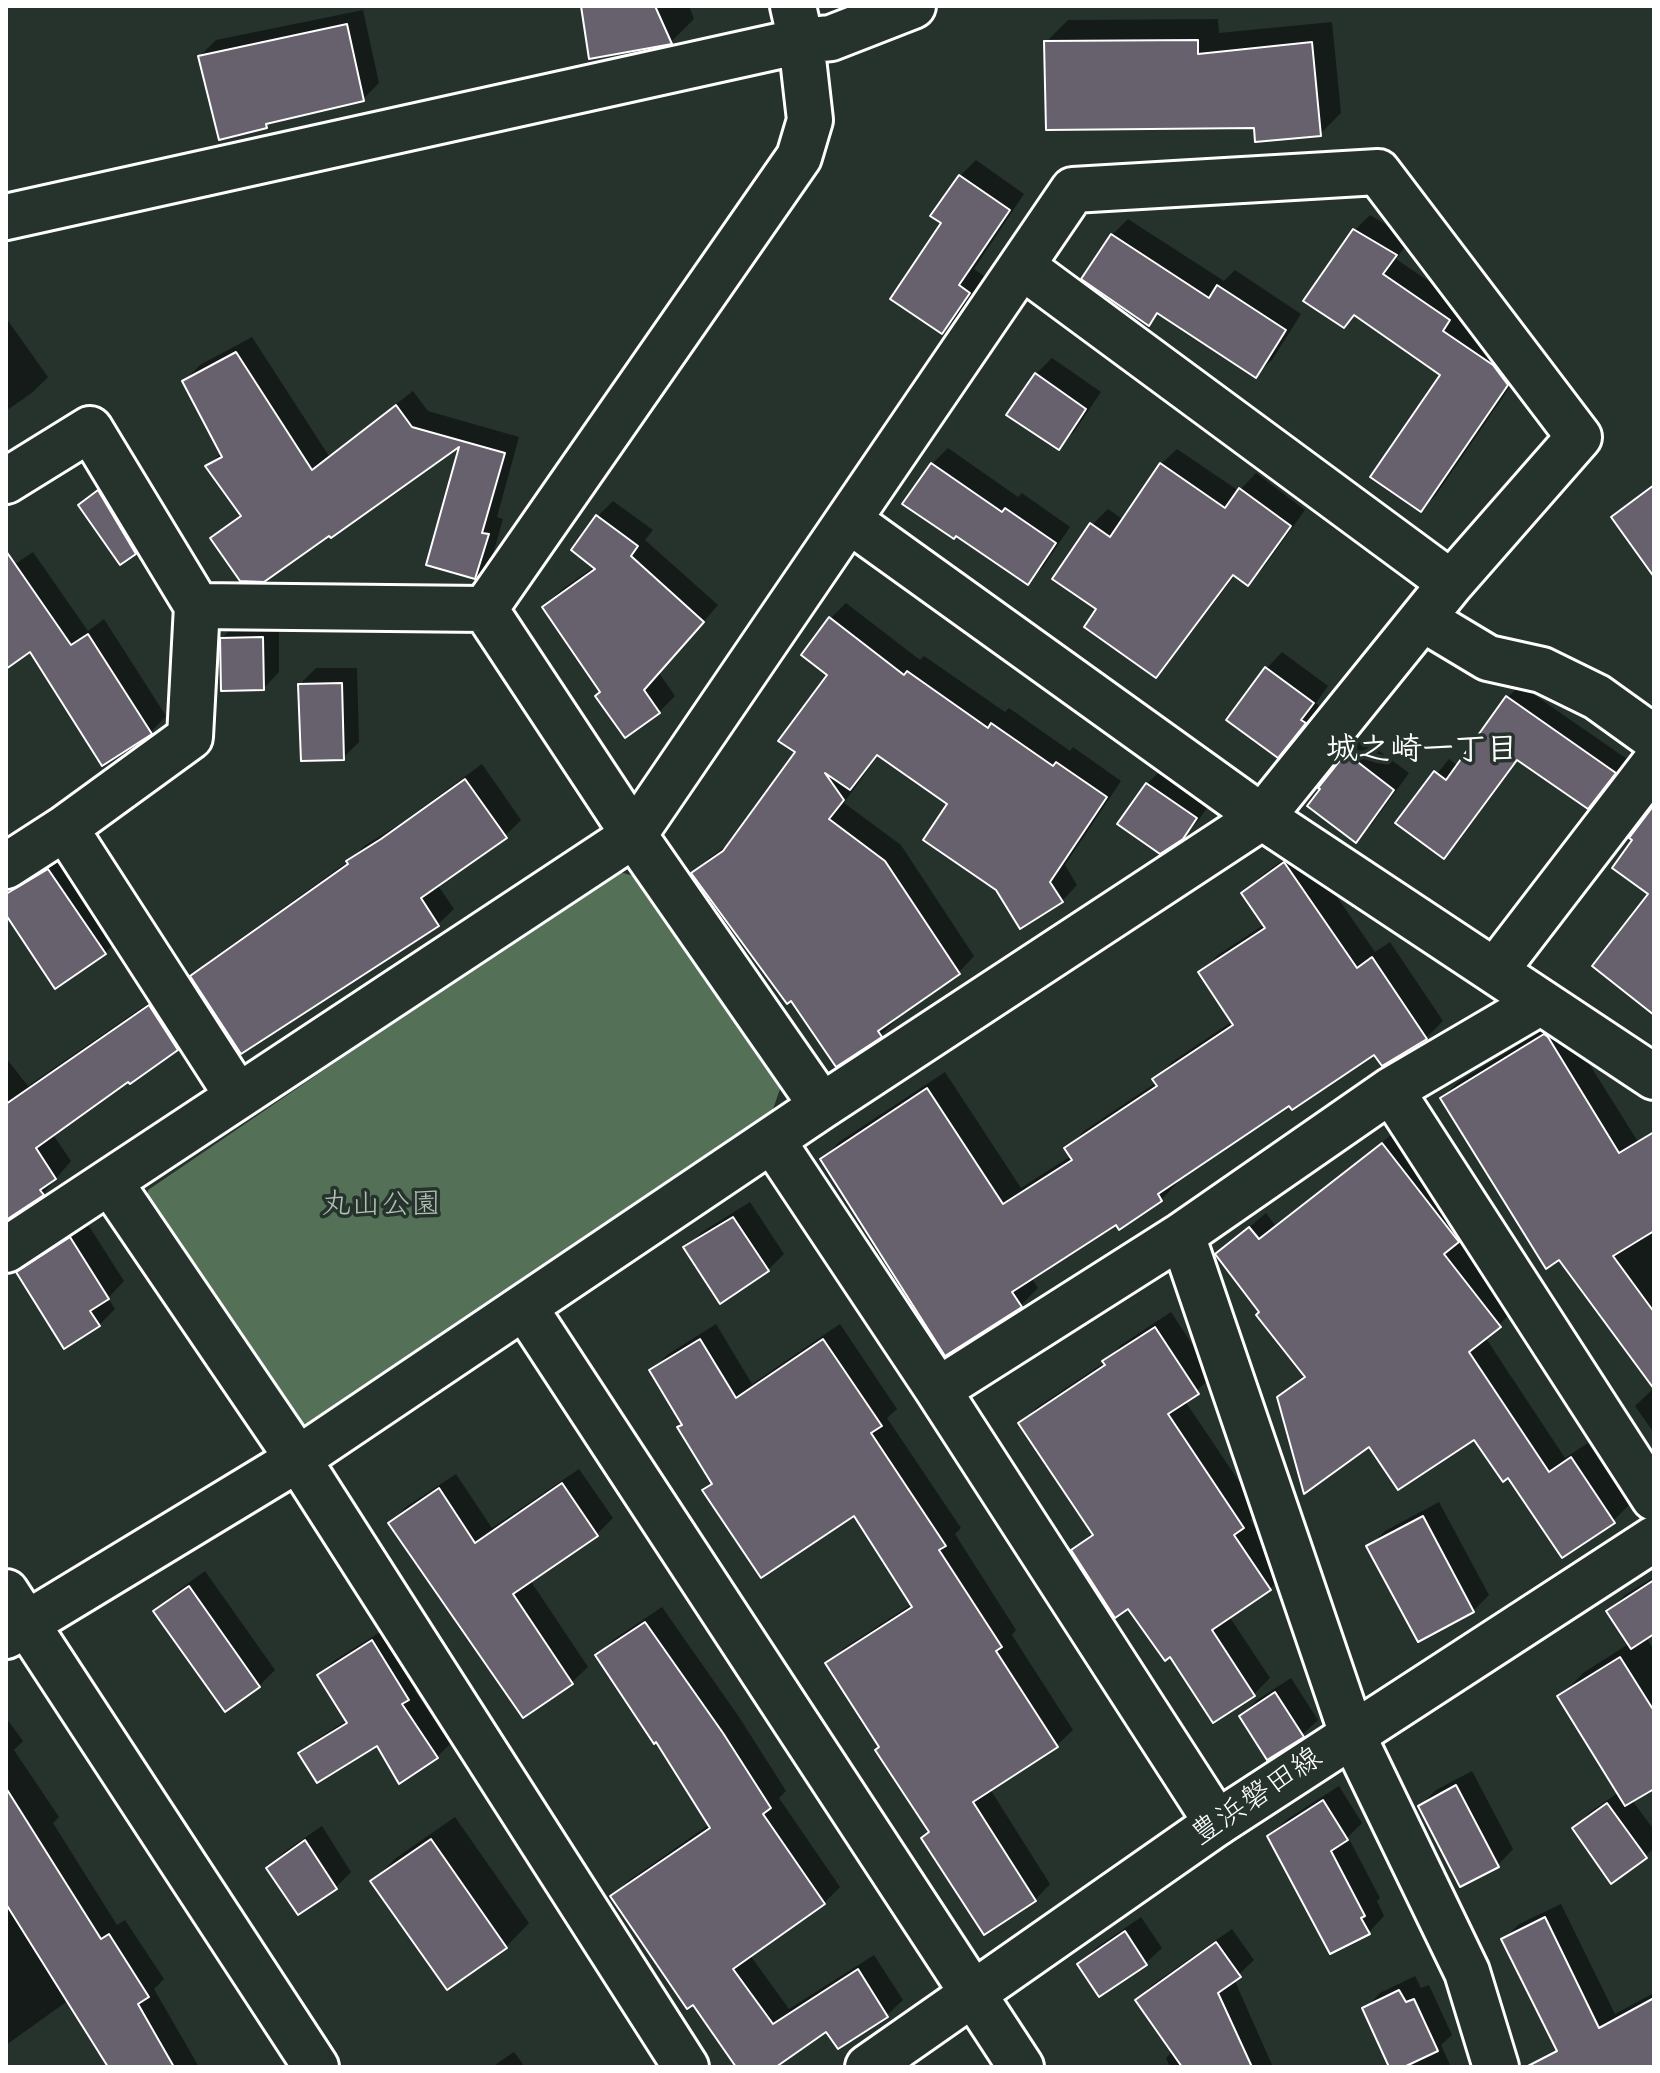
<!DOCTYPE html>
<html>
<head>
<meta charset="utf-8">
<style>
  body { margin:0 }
  #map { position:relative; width:1660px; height:2073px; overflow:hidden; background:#26332d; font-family:Itim,sans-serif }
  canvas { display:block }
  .frame { position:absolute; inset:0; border:8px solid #fff; pointer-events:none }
</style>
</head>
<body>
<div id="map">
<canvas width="1660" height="2073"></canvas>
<div class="frame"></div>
</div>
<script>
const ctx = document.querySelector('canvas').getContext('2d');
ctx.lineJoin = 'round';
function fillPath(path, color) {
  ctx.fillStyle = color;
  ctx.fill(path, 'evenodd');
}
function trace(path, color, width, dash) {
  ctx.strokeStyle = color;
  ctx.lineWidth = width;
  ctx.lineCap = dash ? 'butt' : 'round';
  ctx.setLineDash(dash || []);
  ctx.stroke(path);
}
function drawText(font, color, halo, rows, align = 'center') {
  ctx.font = font + ' Itim,"Klee One",sans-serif';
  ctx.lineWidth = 7;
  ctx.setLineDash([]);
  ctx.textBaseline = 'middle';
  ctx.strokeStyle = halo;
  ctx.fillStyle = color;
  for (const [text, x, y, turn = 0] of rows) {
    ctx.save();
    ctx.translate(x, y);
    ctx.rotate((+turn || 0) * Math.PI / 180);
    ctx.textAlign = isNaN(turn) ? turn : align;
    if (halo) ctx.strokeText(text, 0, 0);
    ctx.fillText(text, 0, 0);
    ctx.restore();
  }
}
const green = new Path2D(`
  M616,871l18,5 146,213 -8,23 -459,314 -24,-5 -144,-209 3,-22z`);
const shadow = new Path2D(`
  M583,6h106l5,13 -23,23z
  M363,10l16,73 -16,16 -91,21 -6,6 -66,-70 16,-16z
  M1218,19l1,14 113,-11 9,91 -21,21 -64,-8 -210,-84 22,-22z
  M976,160l48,34 -50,75 10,7 -26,40 -16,16 2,-109 16,-47z
  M1370,215l40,24 -14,20 68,46 -8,10 52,35 14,19 -86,126 -15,15 22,-136 -88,-60 -11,11 11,-95z
  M1128,219l96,62 11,-11 66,44 -29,46 -16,15 -96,-63 -11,11 -65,-45 28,-43z
  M6,318l42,59 -15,15 -27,19z
  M252,337l77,119 84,-65 15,20 91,26 -22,80 6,2 -12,42 -16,16 -13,-135 -249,97 28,-25 -33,-48 14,-14 -38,-71 16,-16z
  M1052,358l49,34 -27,40 -16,15 -22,-73z
  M948,448l70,49 4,-4 48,34 -27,40 -16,16 -95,-119z
  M1177,449l62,42 17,-18 49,37 -41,57 -16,16 -12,-9 -65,85 -15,16 -58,-66 -6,-84 16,-16 16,11 37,-56z
  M114,476l37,60 -16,16 -55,-47z
  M1654,483v90l-41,-56z
  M613,501l40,29 -8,10 73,65 -59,68 16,23 -16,16 -57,-21 -58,-84 16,-16 35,-25 2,-49z
  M33,552l55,79 16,-12 62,97 -15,16 -121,-83 -24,4v-83z
  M846,603l74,57 4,-4 81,56 4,-4 61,43 3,-4 48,34 -56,84 12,20 -15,16 -112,-97 -71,-50 -35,49 57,42 73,111 -15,16 -64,45 2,2 -16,16 -44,29 -46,-66 -97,-124 15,-16 23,-16 66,-90 32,-78v-55z
  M238,622h41v50l-15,16 -42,-50z
  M1282,652l46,34 -12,17 4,4 -43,48 -48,-36 38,-51z
  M316,668h41l2,74 -16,16 -43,-74z
  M1520,685l107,74 -39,47 -69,-47 -62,85 -13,12 -47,-33 52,-64 9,7 49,-68z
  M1363,739l46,34 -37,51 -16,16 -33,-51 24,-34z
  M482,764l39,56 -16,16 -68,48 17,25 -16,15 -197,128 -48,-75 16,-16 141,-101 14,-14 36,-22z
  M1163,768l48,34 -13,19 -17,17 -34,-54z
  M1302,846l73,106 15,-10 53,79 -17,17 -51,14 -85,52 -114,75 2,3 -17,18 -41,27 -3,-5 -86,55 7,11 -17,17 -199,-145 17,-18 106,-70 76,116 50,-32 -4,-8 17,-17 73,-49 -2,-3 17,-17 61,-41 -32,-49 17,-17 47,-31 -21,-31 17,-17z
  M65,854l56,83 -16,16 -49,33 -50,-75v-17l9,-9z
  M166,991l27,42 -16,15 -125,85 19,28 -28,33 -37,24v-160l22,28z
  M1561,1019l81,129 12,29v189l-212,-268 16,-16z
  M1399,1129l74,96 -13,13 55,72 -30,27 80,121 23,-15 41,62 -16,16 -104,-46 -35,-38 -105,7 -90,-46 26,-24 -87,-120 48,-41 9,12z
  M750,1202l34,52 -16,16 -82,-22 16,-16z
  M87,1223l37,58 -16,17 7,11 -16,16 -80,-53 16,-15z
  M1171,1312l42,64 -28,25 74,110 -9,9 35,53 -15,16 -41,27 41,62 -16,16 -40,26 -43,-66 -42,-48 -56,-56 20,-18 -72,-109 15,-15 69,-46 16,-17z
  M716,1324l36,60 88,-60 57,85 -10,9 74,110 -6,6 61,96 -4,5 61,95 -16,15 -67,44 60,95 -15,16 -105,-69 -102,-167 16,-16 68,-44 -57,-91 -150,-23 8,-8 -29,-58 -32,-53 15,-16z
  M1654,1388v45l-19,-27z
  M579,1469l34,49 -16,16 -67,46 58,87 -16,15 -182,-159 16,-16 50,-33 36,54z
  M1439,1502l50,93 -16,16 -104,-64 16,-16z
  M205,1571l70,99 -16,16 -103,-75 16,-16z
  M1654,1577v55l-8,5 8,13v136l-22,14 22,30v18l-8,8 -72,-28 16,-16 29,-20 -59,-95 23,-24 47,-30 -21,-32 16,-16z
  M662,1607l77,110 47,74 -7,7 61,89 -16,16 -74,52 39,54 85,-54 29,45 -16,15 -60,14 -55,38h-34l-126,-170 16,-16 82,-57 -53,-85 -60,-83 16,-16z
  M385,1629l35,56 -5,6 35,53 -13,13 -37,24 -22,-37 -77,10 13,-13 33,-21 -27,-45 12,-13z
  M1291,1678l27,42 -16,15 -61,-19 16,-16z
  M6,1718l17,23 -9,9 45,67 -6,6 64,102 8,-5 39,59 -10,10 45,78h-92l-38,-67 -63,45z
  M1472,1771l41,78 -15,16 -78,-59 16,-16z
  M1339,1786l23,37 -14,14 32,61 -3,3 7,15 -15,16 -99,-96 16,-16z
  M455,1817l74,106 -23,24 -133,-66 23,-23z
  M322,1826l29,46 -16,16 -67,-20 16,-16z
  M1561,1904l54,110 39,-21v69l-9,5h-90l9,-7 -61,-120 16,-16z
  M1141,1917l21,31 -16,15 -46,32 -20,-31 16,-16z
  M1232,1929l22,31 -20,19 39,88h-103l-4,-9 7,-7 -36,-51 15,-15z
  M1415,1976l6,12 8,-3 23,50 -11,10 10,22h-60l-26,-58 15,-16z
  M514,2052l11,15h-33z`);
const building = new Path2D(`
  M581,6h74l17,38 -83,15z
  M347,24l17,77 -98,23 1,4 -48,12 -21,-84z
  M1198,40v14l114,-12 9,94 -66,6 -1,-14 -208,2 -2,-89z
  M959,175l51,35 -51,75 11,8 -28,41 -52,-35 51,-76 -11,-7z
  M1353,229l44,26 -14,19 67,46 -7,11 50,34 15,20 -87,127 -51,-35 70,-102 -86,-60 -10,13 -41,-27z
  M1111,234l98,64 8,-13 69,45 -30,48 -99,-65 -8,13 -68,-47z
  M236,352l76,118 84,-65 16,22 93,26 -23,80 7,1 -14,45 -49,-14 33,-118 -128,91 -2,-2 -65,46 -24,-1 -30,-43 31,-22 -36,-50 17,-9 -40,-76z
  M1035,373l51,36 -27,41 -53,-35z
  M931,463l71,49 3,-4 51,35 -28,42 -72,-49 -2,3 -52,-35z
  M1160,463l65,45 14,-20 52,38 -43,60 -15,-11 -77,103 -72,-51 12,-18 -44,-30 38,-56 20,14z
  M1654,485v92l-43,-60z
  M98,490l38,64 -16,11 -42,-60z
  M596,515l42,31 -7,10 73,66 -60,68 16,23 -35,25 -30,-42 5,-4 -58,-85 53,-38 -24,-19z
  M6,551l65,94 17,-11 64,100 -50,32 -72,-114 -24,17z
  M829,617l75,58 3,-4 81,57 3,-5 62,43 3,-4 51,35 -57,85 13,20 -43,27 -24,-39 -73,-50 24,-36 -70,-49 -27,35 -25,-17 19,27 -15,19 56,42 75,113 -82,57 4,6 -46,30 -45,-66 -4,3 -96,-131 32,-22 72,-99 -17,-11 49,-66 -26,-20z
  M263,637l1,53 -43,1 -1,-53z
  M1265,667l49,36 -13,17 5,3 -28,35 -52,-38z
  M342,683l2,77 -43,1 -3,-77z
  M1506,696l110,77 -28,36 -71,-49 -73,99 -49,-36 39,-52 12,9z
  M1346,753l48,37 -38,53 -49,-37 13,-17 -2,-1z
  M465,779l42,59 -86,60 18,28 -198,128 -51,-78 158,-112 -2,-3 35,-22z
  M1146,783l51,35 -14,21 -23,15 -43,-30z
  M1654,805v210l-62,-49 56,-72 -36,-26 20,-28 -3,-2z
  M1284,862l73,106 15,-11 55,82 -45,27 -8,-11 -82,55 -3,-4 -131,88 4,7 -43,29 -3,-5 -104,67 10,15 -77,49 -125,-197 107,-71 76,116 69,-44 -8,-12 93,-62 -5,-7 81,-54 -35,-53 67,-44 -24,-35z
  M48,869l58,85 -51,35 -49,-74v-21z
  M149,1005l29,45 -48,34 -2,-2 -92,66 20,31 -16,11 4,5 -38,25v-116z
  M1544,1034l4,3 71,116 35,-21v99l-41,25 41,56v77l-95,-129 -13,9 -106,-171z
  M1382,1143l77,99 -15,12 57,73 -32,25 80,120 22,-15 44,66 -53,35 -54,-80 -5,4 -29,-42 -76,50 -29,-43 -65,47 -27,-97 28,-20 -49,-62 3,-3 -44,-58 34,-27 10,12z
  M733,1217l36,54 -49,33 -37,-57z
  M70,1237l39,62 -19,12 10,15 -36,23 -48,-77z
  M1155,1327l44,67 -31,20 76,114 -10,7 37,55 -59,40 43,66 -42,27 -43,-66 -5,4 -37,-52 -13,9 -44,-68 22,-15 -75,-112 87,-58 -3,-4z
  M700,1339l36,59 87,-59 59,87 -11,7 75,113 -7,4 63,97 -6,4 62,96 -85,55 63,99 -52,34 -63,-97 8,-6 -54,-82 4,-3 -54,-84 87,-56 -58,-91 -93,62 -59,-88 10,-6 -35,-57 5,-2 -33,-55z
  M562,1483l36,53 -85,58 60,90 -50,34 -135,-195 51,-35 36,55z
  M1423,1516l51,96 -56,30 -52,-96z
  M1654,1580v54l-23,15 -25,-38z
  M189,1586l71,101 -35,25 -72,-101z
  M645,1622l78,111 48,75 -8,6 62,90 -92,65 40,55 85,-55 30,48 -50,32 -12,-17 -50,35h-40l-43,-62 -6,4 -77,-113 100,-68 -54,-86 -2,2 -59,-89z
  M372,1640l37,60 -7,4 36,54 -39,26 -22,-38 -60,37 -19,-30 49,-30 -30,-48z
  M1620,1657l34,54v78l-29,17 -68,-110z
  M1275,1692l29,45 -37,23 -28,-44z
  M1456,1785l43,82 -39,20 -42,-81z
  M6,1788l95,151 8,-5 40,63 -11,7 36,63h-66l-102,-163z
  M1323,1800l25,40 -17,11 34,65 -4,2 9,16 -40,20 -63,-118z
  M1607,1803l40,55 -36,26 -39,-56z
  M431,1839l76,109 -60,42 -77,-109z
  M305,1840l32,49 -39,26 -32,-47z
  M1545,1917l54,111 55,-30v69h-128l31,-16 -56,-112z
  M1125,1931l22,34 -48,32 -22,-33z
  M1216,1942l25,35 -23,16 34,74h-70l-47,-67z
  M1399,1990l7,12 8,-3 24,52 -34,16h-15l-27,-59z`);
const minor = new Path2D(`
  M6,217l795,-176 30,-3 82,-32
  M1023,267l428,316
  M6,481l84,-52 107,177 -7,131 -125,91 -59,38
  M850,521l412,296 392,260
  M197,606l288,3
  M485,609l314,-452 11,-37 -9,-79 -8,-35
  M485,609l149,226 188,271
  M1423,619l65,39 54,12 55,27 57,41
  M65,828l172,267
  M1495,971l159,-207
  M1391,1090l263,408
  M772,1140l166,250
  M110,1182l188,277 388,608
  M1182,1235l170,499 115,238 29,95
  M6,1250l628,-415 439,-645 305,-18 201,265 -128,146 -189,234 -440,289 -524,353 -292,177
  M525,1308l496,759
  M6,1592l310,475
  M1217,1823l-279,-433 244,-155 209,-145 150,-88`);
const major = new Path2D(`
  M868,2067l349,-244 437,-284`);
const parkNames = [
  ["丸山公園",381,1205]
];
const streetNames = [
  ["豊浜磐田線",1257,1797,-34]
];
const neighbourhoodNames = [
  ["城之崎一丁目",1422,751]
];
fillPath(green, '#547158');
fillPath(shadow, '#0007');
fillPath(building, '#66616c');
trace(building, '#fff', 2);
trace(minor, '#fff', 50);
trace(major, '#fff', 50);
trace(minor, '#26332d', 44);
trace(major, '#26332d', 44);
drawText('30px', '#b2bfb4', '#26332d', parkNames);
drawText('30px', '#fff', '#26332d', streetNames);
drawText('bold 32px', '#fff', '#26332d', neighbourhoodNames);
</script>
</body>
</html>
